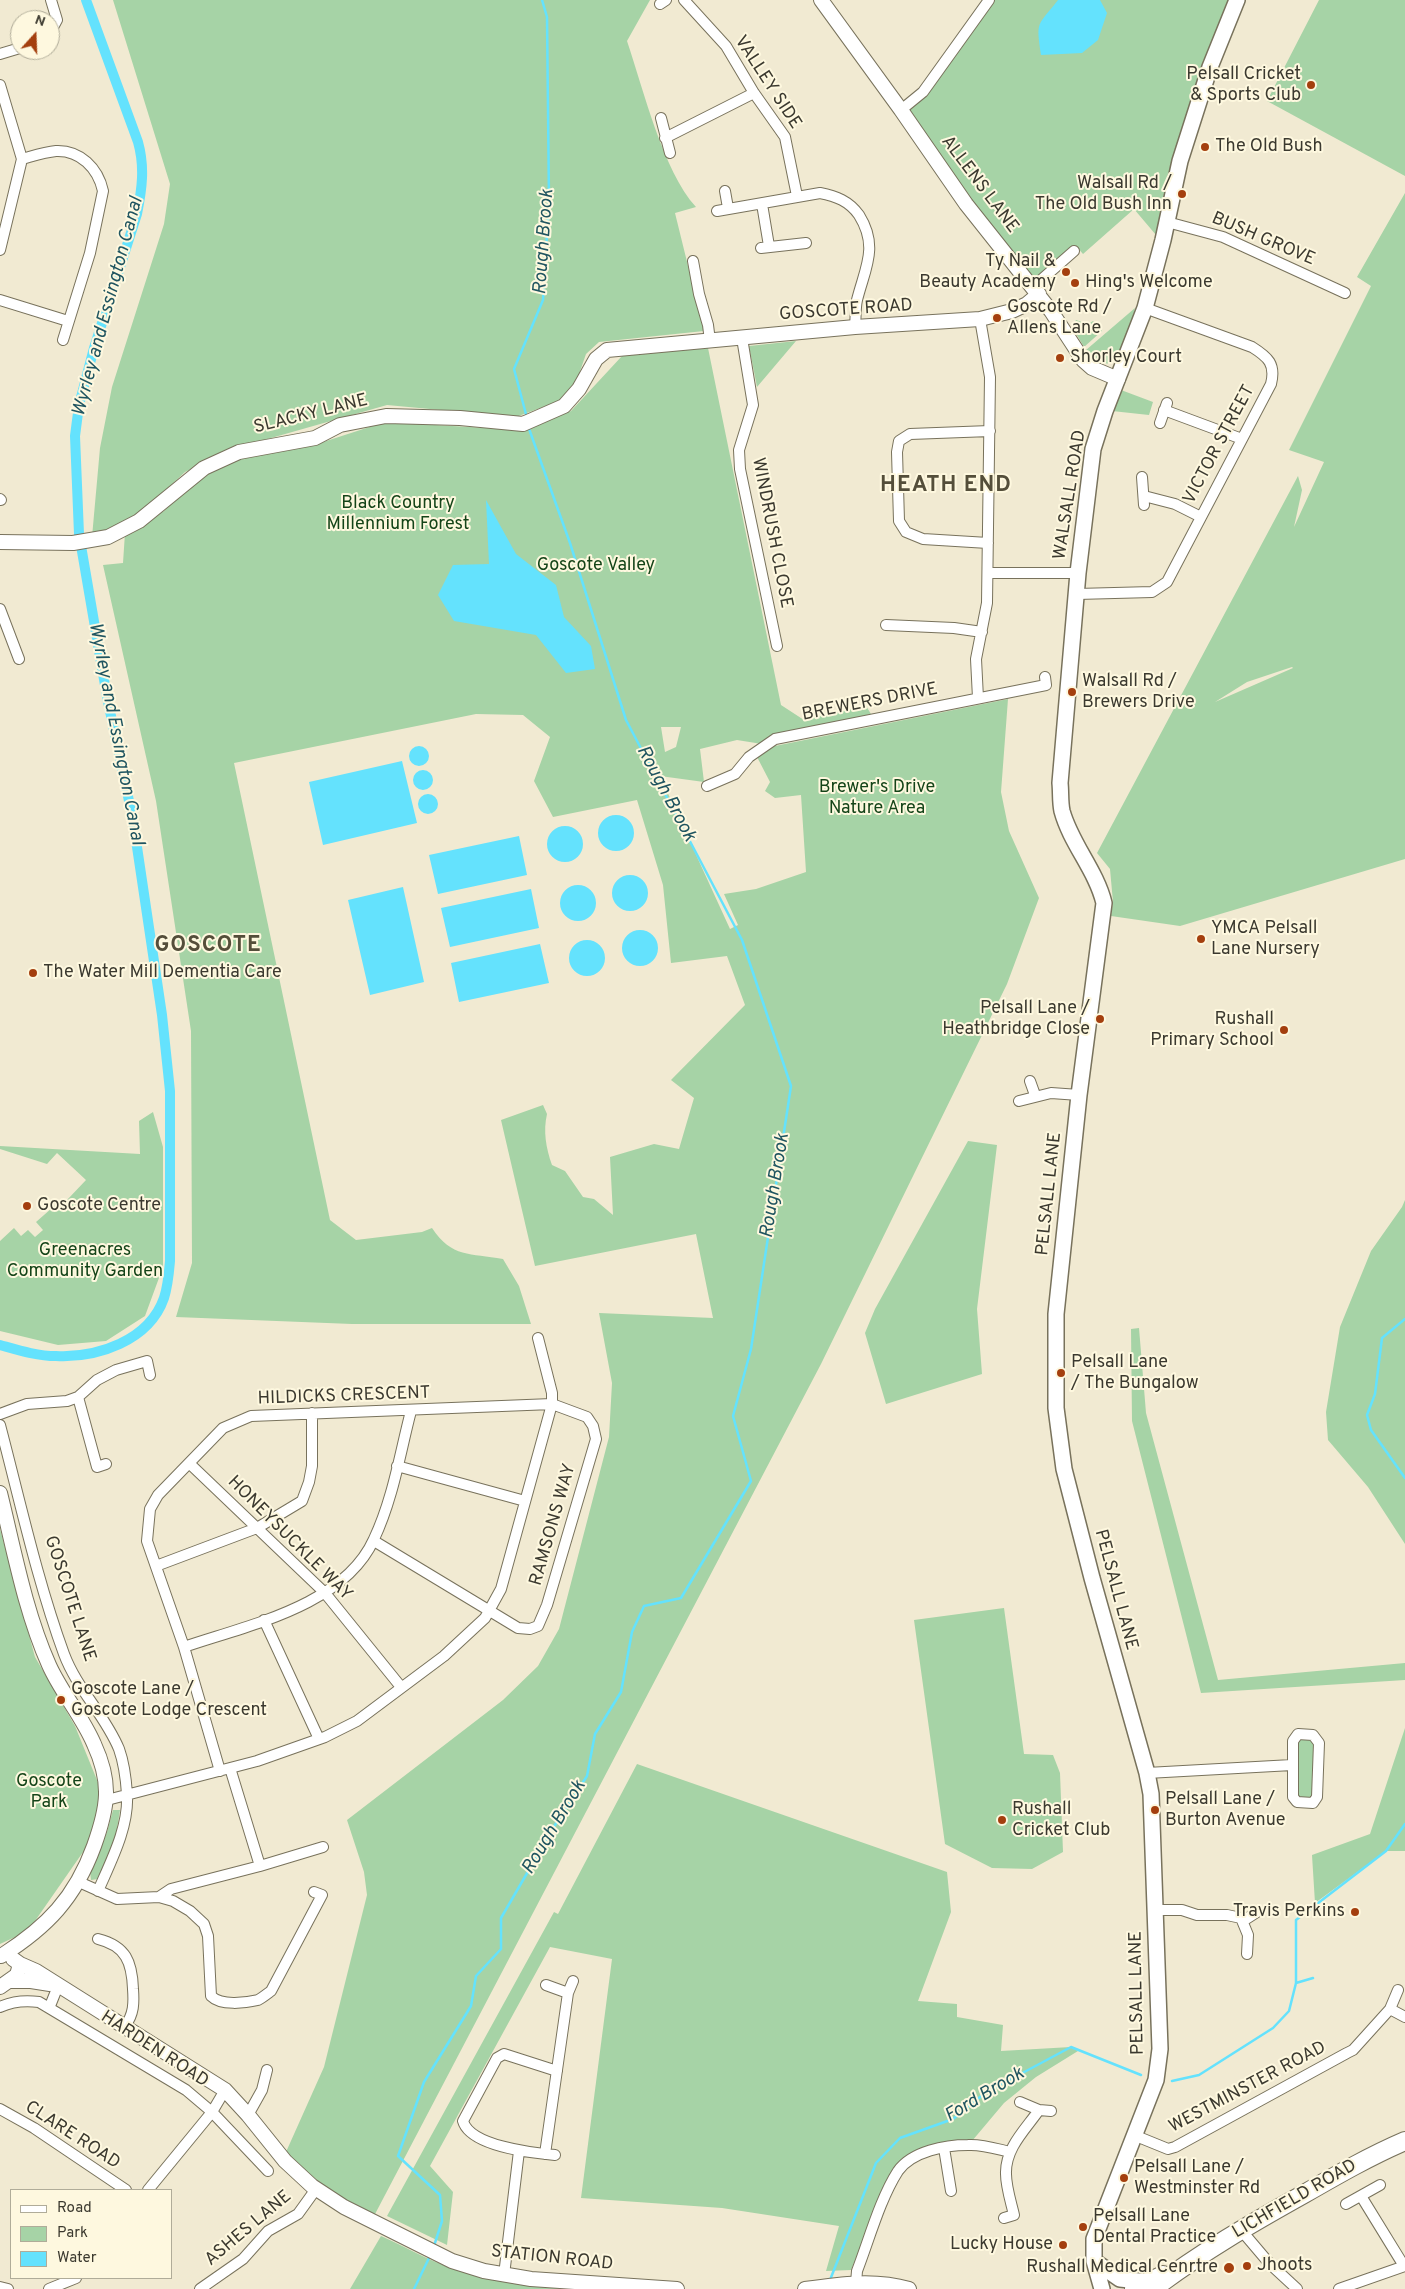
<!DOCTYPE html>
<html>
<head>
<meta charset="utf-8">
<style>
  body { margin:0 }
  #map { position:relative; width:1405px; height:2289px; overflow:hidden; background:#f1ead2; font-family:Overpass,sans-serif }
  canvas { display:block }
  .legend { position:absolute; left:10px; top:2189px; width:162px; height:90px; box-sizing:border-box; background:#fef8df; border:1px solid #b0ac99; margin:0; padding:6px 9px; list-style:none; font-size:15px; color:#3b392f }
  .legend li { display:flex; align-items:center; gap:10px; height:25px }
  .legend b { width:25px; border:1px solid #b0ac99 }
  .north { position:absolute; left:10px; top:10px; width:50px; height:50px; box-sizing:border-box; background:#fef8df; border:1px solid #b0ac99; border-radius:50%; rotate:20deg; font-size:14px; font-weight:700; line-height:20px; text-align:center; color:#3b392f }
  .north::after { content:''; display:block; margin:auto; width:18px; height:22px; background:#a43f0e; clip-path:polygon(50% 0,100% 100%,50% 72%,0 100%) }
</style>
</head>
<body>
<div id="map">
<canvas width="1405" height="2289"></canvas>
<ul class="legend">
<li><b style="height:6px;background:#fff"></b>Road</li>
<li><b style="height:14px;background:#a6d3a6"></b>Park</li>
<li><b style="height:14px;background:#64e2fd"></b>Water</li>
</ul>
<div class="north">N</div>
</div>
<script>
const ctx = document.querySelector('canvas').getContext('2d');
ctx.lineJoin = 'round';
function fillPath(path, color) {
  ctx.fillStyle = color;
  ctx.fill(path, 'evenodd');
}
function trace(path, color, width, dash) {
  ctx.strokeStyle = color;
  ctx.lineWidth = width;
  ctx.lineCap = dash ? 'butt' : 'round';
  ctx.setLineDash(dash || []);
  ctx.stroke(path);
}
function drawText(font, color, halo, rows, align = 'center') {
  ctx.font = font + ' Overpass,sans-serif';
  ctx.lineWidth = 4;
  ctx.setLineDash([]);
  ctx.textBaseline = 'middle';
  ctx.strokeStyle = halo;
  ctx.fillStyle = color;
  for (const [text, x, y, turn = 0] of rows) {
    ctx.save();
    ctx.translate(x, y);
    ctx.rotate((+turn || 0) * Math.PI / 180);
    ctx.textAlign = isNaN(turn) ? turn : align;
    if (halo) ctx.strokeText(text, 0, 0);
    ctx.fillText(text, 0, 0);
    ctx.restore();
  }
}
const green = new Path2D(`
  M113,0h537l-23,41c16,47 36,130 69,166l-21,6 29,118 -105,11 -13,12 -9,26 -18,21 -43,16 -129,-12 -151,43 -51,24 -50,47 -26,13 -8,-1 -9,6 8,-89 12,-61 52,-163 6,-40z
  M990,0h246l-34,71 -37,118 -9,46 -22,-26 -51,45 -7,-8 -42,35 -132,-171 19,-13z
  M1319,0h86v176l-138,-75z
  M1405,193v666l-225,67 -69,-10 2,-14 -3,-33 -13,-16 201,-377 4,14 -8,37 30,-65 -35,-12 82,-164 -14,-9zM1292,667l1,1 -78,34 32,-20z
  M1135,308c-2,10 -6,21 -10,30 -9,27 -15,34 -39,14v-2z
  M1076,320l6,2 3,4 8,-5 9,10 -18,16 -12,-20z
  M796,341l-39,46 -8,-41z
  M708,348l73,357 23,15 62,-14 5,8 -97,23 -12,7 -25,-4 -37,9 4,33 -44,-6 70,153 8,-4 -14,-31 32,-5 50,-17 -5,-77 -26,3 -10,-7 5,-9 -14,-27 14,-8 238,-48 -7,93 8,39 30,67 -32,86 -186,380 -447,852c-37,-19 -59,-35 -88,-64l38,-85 43,-172 -3,-23 -17,-52 156,-120 35,-34 21,-37 50,-192 3,-54 -13,-70 114,5 -17,-84 -161,32 -34,-146 42,-15 4,9c-4,17 -1,34 5,51l13,6 18,26 11,2 19,16 -3,-58 44,-13 25,5 15,-51 -23,-18 74,-75 -18,-49 -56,7 -8,-78 -26,-85 -84,17 -19,-36 16,-44 -27,-22 -47,-1 -242,49 96,457 26,20 66,-8 10,-4c20,30 38,25 71,31l16,27 12,38h-179l-176,-7 16,-54 -1,-232 -35,-230 -53,-236 20,-2 2,-30 39,-22 31,-31 43,-22 79,-14 68,-22 135,8 51,-19 51,-55zM661,727h20l-5,20 -11,5z
  M1121,390l32,12 -4,13 -37,-4z
  M153,1112l10,35v120l-18,49 -39,25 -48,4 -58,-14v-90l14,-13 7,8 7,-6 7,7 8,-7 -7,-8 24,-21 7,-1 19,-20 -29,-27 -10,11 -47,-15v-3l140,8 -1,-33z
  M968,1141l29,4 -20,164 5,65 -96,30 -21,-71 10,-24z
  M1405,1200v344l-37,-57 -40,-47 -2,-28 14,-85 31,-76 31,-44z
  M1139,1328l7,85 72,267 187,-17v17l-204,13 -69,-272 -1,-92z
  M0,1529l35,128 40,69 24,59 -1,34 -8,23 -62,89 -28,13z
  M1004,1608l20,146 29,1 7,18 3,79 -31,17 -40,-1 -47,-24 -31,-224z
  M1405,1728v123h-19l-71,52 -3,-48 58,-21z
  M1302,1738h8l4,5 -2,57 -13,-1 -2,-4 1,-54z
  M637,1764l310,108 4,40 -33,89 39,3v13l46,8 -2,26 70,-4 7,4 -42,26 -32,26 -32,38 -53,10 -25,16 -43,103 -25,1 13,-45 -117,-18 -141,-10 31,-239 -62,-12 -120,219 23,26 -6,53 -60,-29 167,-304 4,2z
  M113,1810h7l-5,32 -17,37 -7,1 -1,-9 17,-39z
  M381,2236c29,13 58,30 88,38 42,10 85,12 127,15h-246z`);
const water = new Path2D(`
  M1058,0h42l7,13 -9,27 -16,13 -41,2c-5,-35 -4,-28 17,-55z
  M486,500l30,54 40,31 8,32 27,29 4,23 -29,4 -30,-38 -82,-14 -16,-26 15,-30 36,-1z
  M409 756a10 10 0 1 1 20 0a10 10 0 1 1-20 0Z
  M402,761l15,62 -94,22 -14,-63z
  M413 780a10 10 0 1 1 20 0a10 10 0 1 1-20 0Z
  M418 804a10 10 0 1 1 20 0a10 10 0 1 1-20 0Z
  M598 833a18 18 0 1 1 36 0a18 18 0 1 1-36 0Z
  M547 844a18 18 0 1 1 36 0a18 18 0 1 1-36 0Z
  M519,836l8,39 -89,19 -9,-39z
  M612 893a18 18 0 1 1 36 0a18 18 0 1 1-36 0Z
  M560 903a18 18 0 1 1 36 0a18 18 0 1 1-36 0Z
  M403,887l21,95 -54,13 -22,-95z
  M531,889l8,39 -89,19 -9,-39z
  M622 948a18 18 0 1 1 36 0a18 18 0 1 1-36 0Z
  M569 958a18 18 0 1 1 36 0a18 18 0 1 1-36 0Z
  M540,944l9,39 -90,19 -8,-39z`);
const stream = new Path2D(`
  M527,418l-13,-49 29,-69 6,-99 -2,-184 -5,-17
  M1405,1319l-23,19 -7,56 -8,21 4,15 34,48
  M1296,1983v-63l90,-69 19,-27
  M1172,2081l27,-6 74,-47 16,-17 7,-28 17,-5
  M434,2246l8,-25 -2,-26 -42,-39 26,-74 47,-76 5,-30 25,-27v-31l54,-93 32,-49 8,-42 26,-42 11,-60 12,-26 37,-8 70,-117 -18,-65 18,-67 40,-263 -49,-146 -116,-220 -56,-177 -42,-117
  M830,2280l46,-117 24,-25 53,-19 32,-26 86,-46 70,28
  M414,2289l16,-33`);
const canal = new Path2D(`
  M0,1345c18,5 37,11 56,11 41,2 93,-15 108,-58 4,-12 5,-25 6,-37v-170l-8,-76 -29,-195 -26,-123 -28,-163 -4,-98 4,-31 15,-57 43,-134c5,-25 8,-47 1,-72l-52,-142`);
const minor = new Path2D(`
  M684,0l42,46 28,47 31,44 12,59
  M660,4l6,-4
  M50,33l7,-13 -6,-20
  M0,54l20,-6
  M0,85l22,74 -22,91
  M901,110l22,-18 66,-92
  M661,118l9,35
  M665,138l89,-45
  M22,159c11,-3 23,-7 34,-8 24,-1 42,17 47,40l-13,62 -27,87
  M725,191l3,17
  M762,204l7,42
  M717,211l103,-18c16,3 29,8 39,22 20,32 6,53 -2,85 -2,9 -1,18 -2,27
  M1167,222l56,15 122,56
  M761,248l45,-5
  M693,261l6,33 9,31 2,16
  M1033,287l41,-36
  M0,300l68,21
  M742,338l11,67 -14,45 1,19 37,177
  M1164,410l78,29
  M1160,423l7,-20
  M1142,477l2,28
  M1144,496l31,8 26,13
  M0,499l1,1
  M988,543l-65,-4 -17,-7 -7,-11 -2,-69 2,-11 11,-7 80,-3
  M988,573h90
  M1077,594l75,-2 15,-10 104,-198c5,-20 -3,-27 -19,-37l-107,-39
  M0,609l19,50
  M886,625l68,3 28,4
  M978,698l-2,-39 11,-56 3,-226 -10,-58
  M707,786l28,-12 14,-17 26,-18 271,-54 -1,-8
  M1030,1081l5,14
  M1019,1101l32,-8 28,2
  M78,1397l19,70 9,-3
  M0,1414l27,-10 40,-3 11,-4 19,-17 19,-10 31,-9 3,14
  M0,1425c20,76 37,155 64,229 13,35 41,61 55,95 5,14 7,30 8,45 2,33 -16,67 -29,97
  M190,1464l135,129 76,94
  M397,1466l128,35
  M156,1566l101,-38 45,-27 7,-19 3,-16v-53
  M264,1620l55,119
  M184,1647c64,-22 160,-41 190,-108 19,-40 26,-86 37,-128
  M1298,1734l15,1 6,8 -2,54 -4,6 -16,-1 -4,-5v-56z
  M230,1768l30,98 63,-19
  M220,1771l-36,-124 -37,-106 3,-32 8,-14 65,-67 28,-12 301,-12 35,13 6,9 3,13 -49,166 -9,21 -8,3 -12,-1 -144,-87
  M1147,1773l145,-8
  M107,1800l150,-39 68,-24 32,-16 87,-65 41,-38 16,-29 51,-185v-11l-14,-55
  M79,1882l38,17 42,-2 14,4 17,10 14,13 4,12 3,60c10,10 34,7 47,4 4,-2 9,-6 13,-9l51,-96 -8,-3
  M159,1897l12,-8 89,-23
  M1154,1910h28l15,5h30l14,3 7,17 -1,19
  M1243,1921l14,-9
  M98,1939c28,7 34,23 35,50 1,14 1,25 -8,37
  M546,1985l22,8
  M50,2006l8,-20
  M0,2007c13,-6 25,-7 39,-5l147,88 26,22 56,59
  M1390,2009l15,8
  M1020,2102l19,8 12,1
  M0,2109l34,19 92,62
  M248,2115l14,-25 5,-20
  M1136,2136l32,13 7,-2 172,-94 6,-3 37,-41 8,-19
  M944,2148l7,43
  M545,2154l23,-161 5,-12
  M555,2155c-23,-2 -85,-9 -92,-34l34,-63 7,-4 53,17
  M148,2190l64,-78 13,-22
  M1361,2196l43,70
  M1346,2204l34,-19
  M1004,2218l10,-3c-3,-13 -8,-28 -8,-41 -1,-26 20,-45 33,-64
  M1241,2230l28,33 28,26
  M504,2275l15,-124
  M856,2283l1,-12c12,-31 23,-72 41,-100 14,-20 48,-26 70,-26 14,-1 29,4 42,7
  M0,2287l8,2
  M49,2289l27,-11
  M200,2289l43,-30 25,-28 30,-17 18,-25
  M1339,2289l66,-23`);
const tertiary = new Path2D(`
  M821,0l80,110 65,94 85,107 32,49 9,8 26,11
  M0,542l73,1 35,-6 31,-16 65,-53 35,-16 76,-14 25,-13 46,-9 74,2 63,6 41,-18 15,-17 17,-30 11,-9 248,-23 125,-8 32,-8 15,-7 12,-10
  M0,1493c14,57 25,118 49,172 12,27 33,51 45,79 18,39 14,63 0,102 -19,52 -47,81 -93,110
  M20,1964l16,7 189,119 23,25 37,46 27,25 32,21 108,54 32,10 47,8 146,10
  M11,1981h20l19,3
  M0,1987l17,-12 3,-11 -7,-5
  M805,2289c35,-5 70,-10 104,0`);
const secondary = new Path2D(`
  M1094,2261l26,18 28,3
  M1102,2289l-8,-28v-22l62,-159 4,-31 -9,-255 -4,-21 -55,-195 -28,-109 -8,-61v-94l23,-219 25,-192c-8,-33 -33,-59 -42,-92 -2,-9 -1,-19 -2,-28l18,-210 15,-124 12,-38 40,-103 18,-68 17,-79 30,-94 27,-67`);
const trunk = new Path2D(`
  M1134,2289l29,-14
  M1153,2289c47,-36 99,-66 151,-95 33,-19 66,-38 101,-53`);
const markers = [
  [1311,85,5,"#a43f0e"],
  [1205,147,5,"#a43f0e"],
  [1182,194,5,"#a43f0e"],
  [1066,272,5,"#a43f0e"],
  [1075,283,5,"#a43f0e"],
  [997,318,5,"#a43f0e"],
  [1060,358,5,"#a43f0e"],
  [1072,692,5,"#a43f0e"],
  [1201,939,5,"#a43f0e"],
  [33,973,5,"#a43f0e"],
  [1100,1019,5,"#a43f0e"],
  [1284,1030,5,"#a43f0e"],
  [27,1206,5,"#a43f0e"],
  [1061,1373,5,"#a43f0e"],
  [61,1700,5,"#a43f0e"],
  [1155,1810,5,"#a43f0e"],
  [1002,1820,5,"#a43f0e"],
  [1355,1912,5,"#a43f0e"],
  [1124,2178,5,"#a43f0e"],
  [1083,2227,5,"#a43f0e"],
  [1063,2245,5,"#a43f0e"],
  [1247,2266,5,"#a43f0e"],
  [1229,2268,6,"#a43f0e"]
];
const poiNames = [
  ["Pelsall Cricket",1301,75,"right"],
  ["& Sports Club",1301,96,"right"],
  ["The Old Bush",1215,147],
  ["Walsall Rd /",1172,184,"right"],
  ["The Old Bush Inn",1172,205,"right"],
  ["Ty Nail &",1056,262,"right"],
  ["Beauty Academy",1056,283,"right"],
  ["Hing's Welcome",1085,283],
  ["Goscote Rd /",1007,308],
  ["Allens Lane",1007,329],
  ["Shorley Court",1070,358],
  ["Walsall Rd /",1082,682],
  ["Brewers Drive",1082,703],
  ["YMCA Pelsall",1211,929],
  ["Lane Nursery",1211,950],
  ["The Water Mill Dementia Care",43,973],
  ["Pelsall Lane /",1090,1009,"right"],
  ["Heathbridge Close",1090,1030,"right"],
  ["Rushall",1274,1020,"right"],
  ["Primary School",1274,1041,"right"],
  ["Goscote Centre",37,1206],
  ["Pelsall Lane",1071,1363],
  ["/ The Bungalow",1071,1384],
  ["Goscote Lane /",71,1690],
  ["Goscote Lodge Crescent",71,1711],
  ["Pelsall Lane /",1165,1800],
  ["Burton Avenue",1165,1821],
  ["Rushall",1012,1810],
  ["Cricket Club",1012,1831],
  ["Travis Perkins",1345,1912,"right"],
  ["Pelsall Lane /",1134,2168],
  ["Westminster Rd",1134,2189],
  ["Pelsall Lane",1093,2217],
  ["Dental Practice",1093,2238],
  ["Lucky House",1053,2245,"right"],
  ["Jhoots",1257,2266],
  ["Rushall Medical Cenrtre",1218,2268,"right"]
];
const streetNames = [
  ["VALLEY SIDE",767,83,57],
  ["ALLENS LANE",979,185,53],
  ["BUSH GROVE",1263,240,23],
  ["GOSCOTE ROAD",846,311,-4],
  ["SLACKY LANE",311,415,-14],
  ["VICTOR STREET",1220,445,-62],
  ["WALSALL ROAD",1071,495,-81],
  ["WINDRUSH CLOSE",771,533,79],
  ["BREWERS DRIVE",870,703,-11],
  ["PELSALL LANE",1050,1194,-84],
  ["HILDICKS CRESCENT",344,1397,-2],
  ["RAMSONS WAY",554,1525,-74],
  ["HONEYSUCKLE WAY",289,1539,45],
  ["PELSALL LANE",1115,1590,75],
  ["GOSCOTE LANE",69,1599,72],
  ["PELSALL LANE",1138,1993,-91],
  ["HARDEN ROAD",154,2050,33],
  ["WESTMINSTER ROAD",1248,2088,-28],
  ["CLARE ROAD",72,2136,33],
  ["LICHFIELD ROAD",1295,2200,-30],
  ["ASHES LANE",249,2229,-40],
  ["STATION ROAD",552,2259,6]
];
const parkNames = [
  ["Black Country",398,504],
  ["Millennium Forest",398,525],
  ["Goscote Valley",596,566],
  ["Brewer's Drive",877,788],
  ["Nature Area",877,809],
  ["Greenacres",85,1251],
  ["Community Garden",85,1272],
  ["Goscote",49,1782],
  ["Park",49,1803]
];
const waterNames = [
  ["Rough Brook",545,242,-86],
  ["Wyrley and Essington Canal",109,307,-75],
  ["Wyrley and Essington Canal",115,734,79],
  ["Rough Brook",665,794,62],
  ["Rough Brook",776,1186,-81],
  ["Rough Brook",555,1828,-59],
  ["Ford Brook",985,2096,-31]
];
const districtNames = [
  ["HEATH END",946,487],
  ["GOSCOTE",208,947]
];
fillPath(green, '#a6d3a6');
fillPath(water, '#64e2fd');
trace(stream, '#64e2fd', 2.5);
trace(canal, '#64e2fd', 10);
trace(minor, '#78725c', 12);
trace(tertiary, '#78725c', 16);
trace(secondary, '#78725c', 18);
trace(trunk, '#78725c', 20);
trace(minor, '#fff', 10);
trace(tertiary, '#fff', 14);
trace(secondary, '#fff', 15);
trace(trunk, '#fff', 18);
for (const [x, y, r, color] of markers) {
  const dot = new Path2D();
  dot.arc(x, y, r, 0, 2 * Math.PI);
  ctx.fillStyle = color;
  ctx.fill(dot);
  trace(dot, '#fef8df', 2);
}
drawText('18px', '#3b392f', '#fef8df', poiNames, 'left');
drawText('18px', '#3b392f', '#fef8df', streetNames);
drawText('18px', '#144418', '#fef8df', parkNames);
drawText('italic 19px', '#205560', '#fef8df', waterNames);
ctx.letterSpacing = '1px';
drawText('bold 22px', '#544e3a', '#fef8df', districtNames);
ctx.letterSpacing = '0px';
</script>
</body>
</html>
